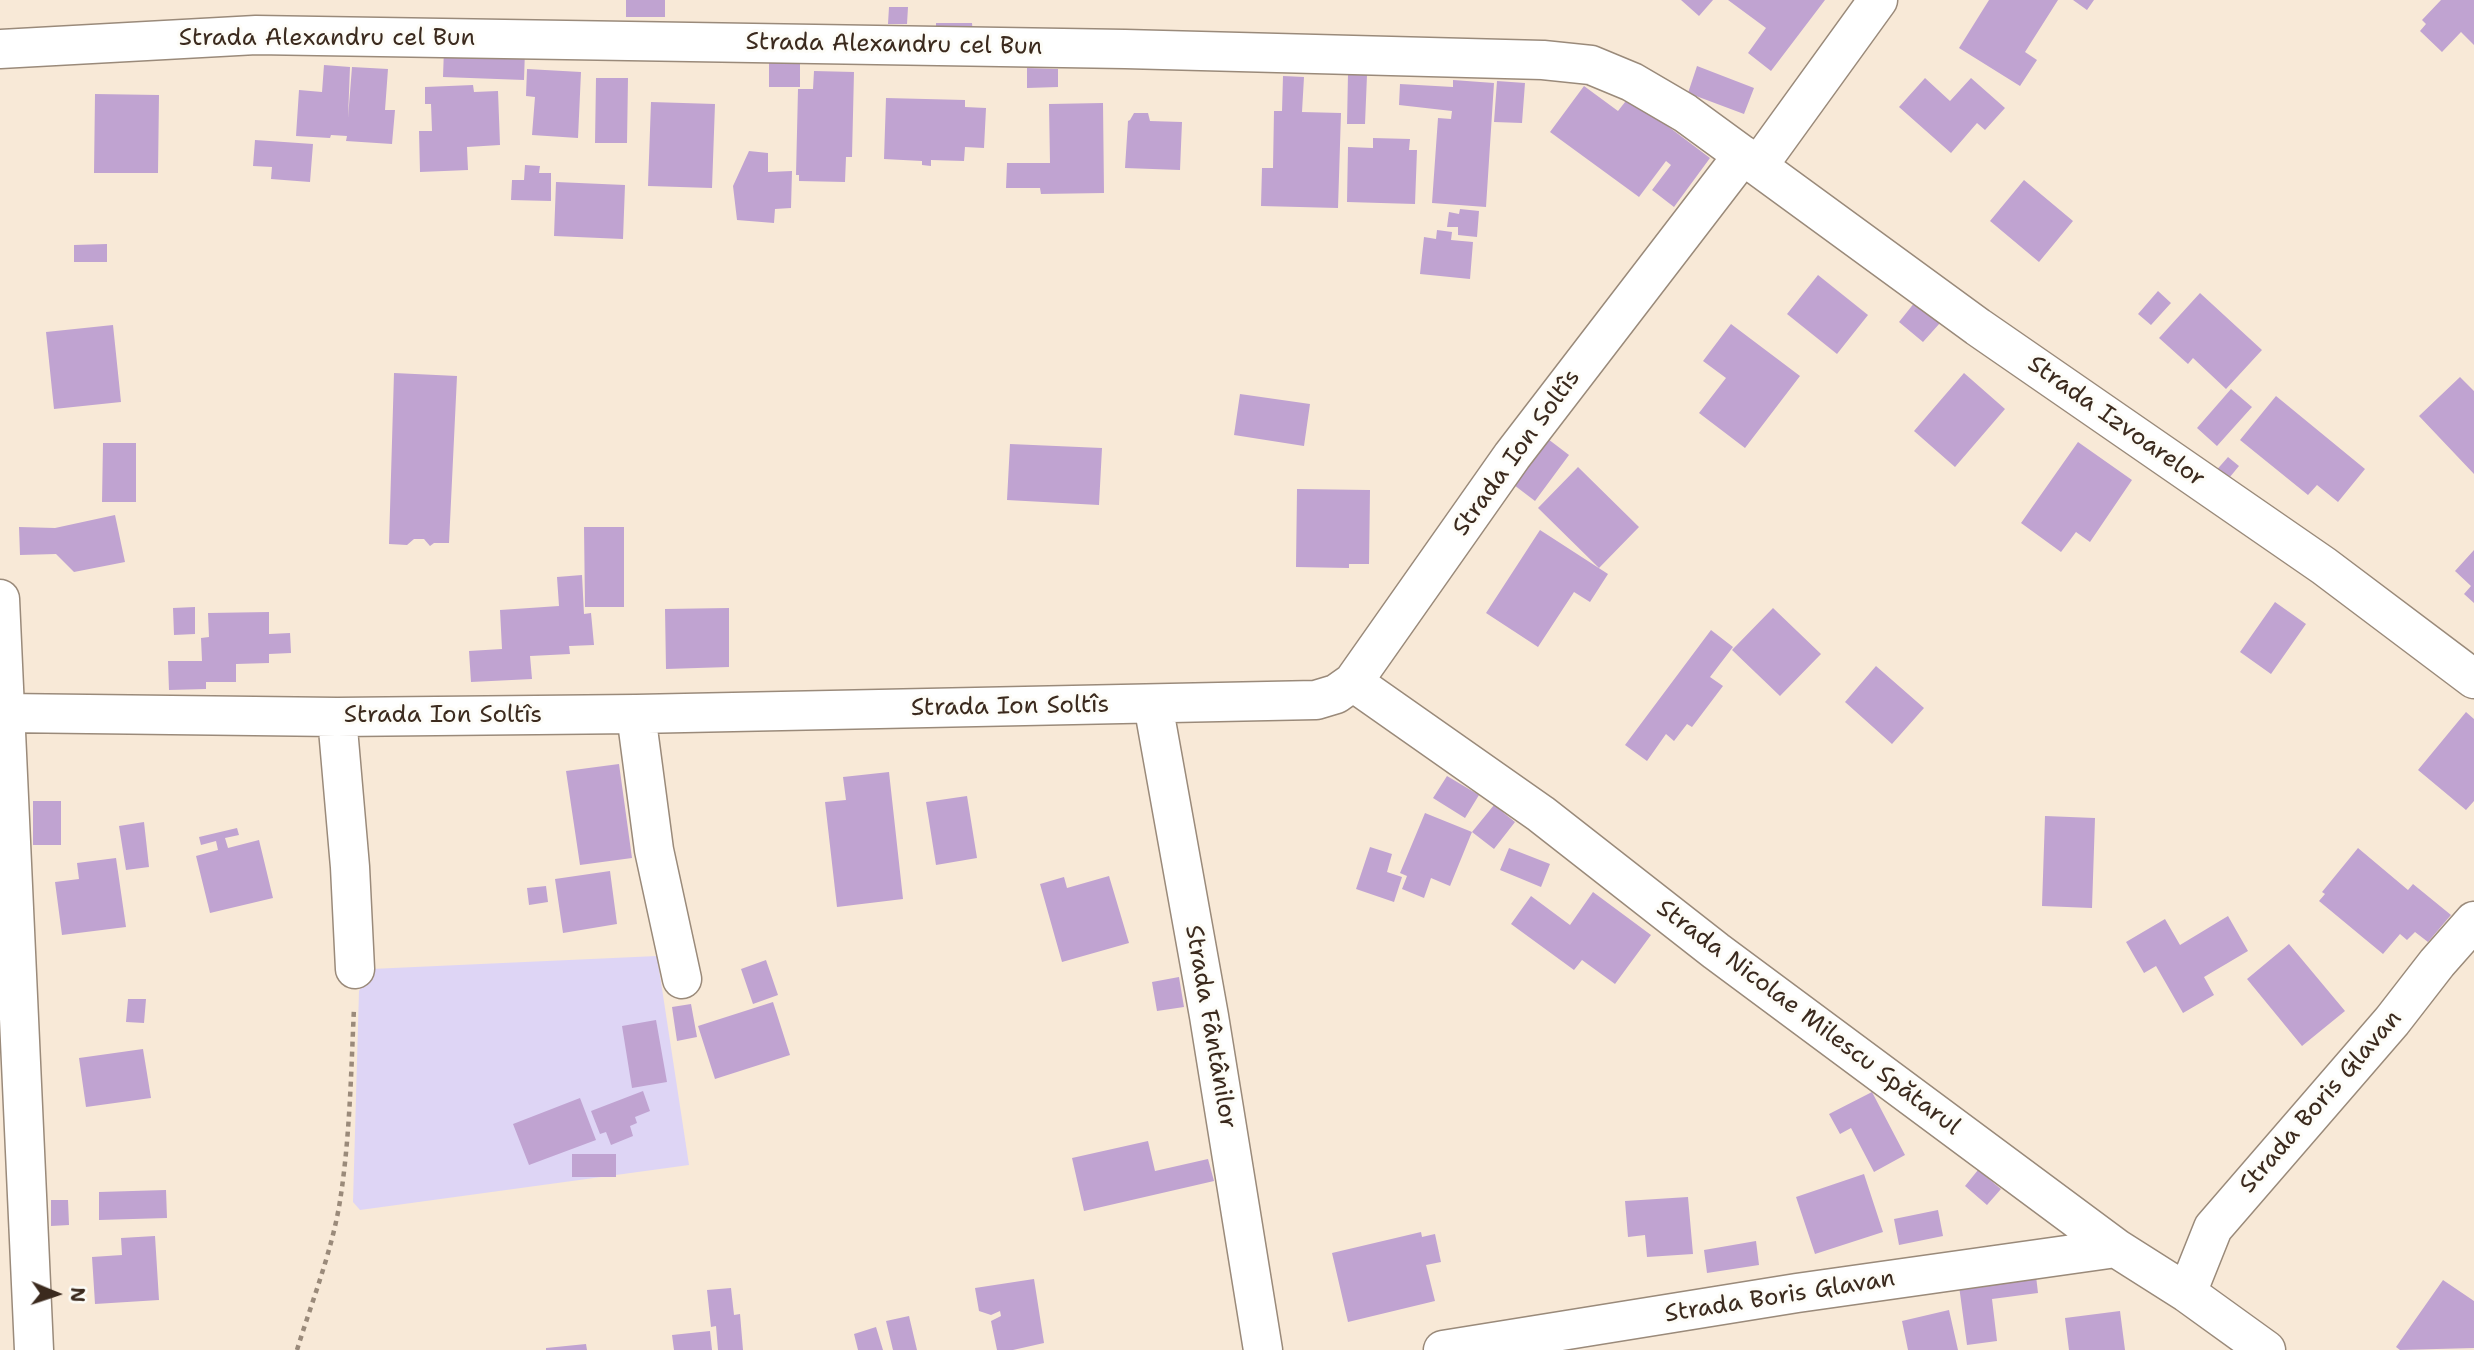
<!DOCTYPE html>
<html>
<head>
<meta charset="utf-8">
<style>
  body { margin:0 }
  #map { position:relative; width:2474px; height:1350px; overflow:hidden; background:#f8e9d7; font-family:"Shantell Sans",sans-serif }
  canvas { display:block }
  .north { position:absolute; left:21px; top:1259px; width:70px; height:70px; -webkit-text-stroke:5px #fdfcf7; paint-order:stroke; rotate:92deg; font-size:19px; font-weight:700; line-height:28px; text-align:center; color:#3b2a1e }
  .north::after { content:''; display:block; margin:auto; width:24px; height:32px; background:#3b2a1e; clip-path:polygon(50% 0,100% 100%,50% 72%,0 100%) }
</style>
</head>
<body>
<div id="map">
<canvas width="2474" height="1350"></canvas>
<div class="north">N</div>
</div>
<script>
const ctx = document.querySelector('canvas').getContext('2d');
ctx.lineJoin = 'round';
function fillPath(path, color) {
  ctx.fillStyle = color;
  ctx.fill(path, 'evenodd');
}
function trace(path, color, width, dash) {
  ctx.strokeStyle = color;
  ctx.lineWidth = width;
  ctx.lineCap = dash ? 'butt' : 'round';
  ctx.setLineDash(dash || []);
  ctx.stroke(path);
}
function drawText(font, color, halo, rows, align = 'center') {
  ctx.font = font + ' "Shantell Sans",sans-serif';
  ctx.lineWidth = 6;
  ctx.setLineDash([]);
  ctx.textBaseline = 'middle';
  ctx.strokeStyle = halo;
  ctx.fillStyle = color;
  for (const [text, x, y, turn = 0] of rows) {
    ctx.save();
    ctx.translate(x, y);
    ctx.rotate((+turn || 0) * Math.PI / 180);
    ctx.textAlign = isNaN(turn) ? turn : align;
    if (halo) ctx.strokeText(text, 0, 0);
    ctx.fillText(text, 0, 0);
    ctx.restore();
  }
}
const built = new Path2D(`
  M657,956l32,209 -329,45 -7,-8 6,-211 12,-22z`);
const building = new Path2D(`
  M626,0h39v17h-39z
  M1681,0h32l-14,16z
  M1728,0h97l-54,71 -23,-18 18,-25z
  M1989,0h69l-33,52 12,8 -17,26 -61,-38z
  M2073,0h21l-7,10z
  M2441,0h33v45l-13,-13 -19,20 -22,-21 6,-7 -4,-4z
  M889,7h19l-1,17h-19z
  M936,23h36l1,12h-37z
  M444,48l81,2 -1,30 -81,-3z
  M769,62h31v25h-31z
  M324,65l26,2 -2,51 4,-51 36,2 -3,41h10l-3,34 -46,-3 1,-5 -16,-1 -1,3 -34,-2 3,-46 23,2z
  M1697,66l57,22 -10,26 -56,-21z
  M1027,68l31,1v18l-31,1z
  M527,69l54,3 -3,66 -46,-3 3,-38 -9,-1z
  M814,71l40,1 -2,85h-6l-1,25 -46,-1v-6h-3l2,-86h15z
  M1348,74l19,1 -2,49h-18z
  M1283,76l21,1 -2,35 39,1 -3,95 -77,-2 1,-38h11l1,-57h8z
  M596,78h32l-1,65h-32z
  M1925,78l25,23 21,-23 34,30 -20,22 -8,-7 -26,30 -52,-46z
  M1453,80l41,3 -8,124 -54,-4 6,-85 13,1 1,-8 -53,-6 1,-21 53,3z
  M1497,81l28,2 -3,40 -28,-1z
  M473,85l1,7 24,-1 2,54 -33,2 1,23 -48,2 -1,-41h13l-1,-27h-6v-17z
  M1584,86l34,25 11,-14 81,61 -36,49 -22,-17 19,-25 -5,-4 -27,36 -89,-65z
  M95,94l64,1 -1,78h-64z
  M886,98l79,2v7l21,1 -2,40 -19,-1 -1,14 -33,-1v6l-9,-1v-4l-38,-2z
  M651,102l64,2 -3,84 -64,-2z
  M1103,103l1,90 -63,1 -1,-6h-34l1,-25h43l-1,-59z
  M1134,113h14l2,8 32,1 -2,48 -55,-2 3,-47 2,-1z
  M1373,138l37,1 -1,11h8l-2,54 -68,-2 1,-55 25,1z
  M255,140l58,4 -3,38 -39,-3 1,-12 -19,-1z
  M749,151l19,2v19l24,-1 -1,37 -16,1 -1,14 -37,-3 -4,-34z
  M525,165l15,1 -1,7h12v28l-40,-1 1,-20h12z
  M2024,180l49,41 -34,41 -49,-41z
  M556,182l69,3 -2,54 -69,-3z
  M1460,209l19,2 -2,26 -19,-2v-8h-11l2,-15 10,2z
  M1437,230l15,2 -1,8 22,2 -3,37 -50,-5 4,-37 12,2z
  M107,244v18h-33v-17z
  M1818,275l50,40 -31,39 -50,-40z
  M2158,291l13,12 -20,22 -13,-11z
  M2200,293l62,57 -36,39 -33,-31 -5,6 -29,-26z
  M1915,302l25,21 -17,19 -24,-20z
  M1731,324l69,52 -55,72 -46,-35 27,-35 -23,-17z
  M113,325l8,77 -67,7 -8,-77z
  M394,373l63,3 -8,167h-15l-4,3 -6,-7h-10l-7,6 -18,-1z
  M1964,373l41,36 -50,58 -41,-36z
  M2460,377l14,14v83l-55,-58z
  M2231,389l21,18 -35,39 -20,-18z
  M1240,394l70,10 -6,42 -70,-11z
  M2276,396l89,73 -27,33 -21,-17 -9,10 -68,-55z
  M1548,439l21,16 -34,46 -21,-16z
  M2078,442l54,38 -42,62 -14,-10 -15,20 -40,-29z
  M103,443h33v59h-34z
  M1010,444l92,4 -3,57 -92,-5z
  M2228,457l11,9 -14,17 -11,-10z
  M1578,467l61,60 -40,41 -61,-60z
  M1297,489l73,1 -1,74h-20v4l-53,-1z
  M115,515l10,47 -51,10 -18,-18 -36,1 -1,-28 36,1z
  M584,527h40v80h-39z
  M1540,530l68,44 -18,28 -16,-10 -36,55 -52,-34z
  M2474,550v53l-10,-9 7,-8 -16,-15z
  M582,575l2,39 7,-1 3,32 -25,1 1,8 -40,2 2,23 -61,3 -2,-31 33,-2 -2,-39 59,-4 -2,-29z
  M2275,602l31,22 -35,50 -31,-22z
  M195,607v27l-21,1 -1,-27z
  M729,608v59l-63,2 -1,-60z
  M1773,608l48,46 -41,42 -48,-46z
  M269,612v22l21,-1 1,20 -22,1v9l-33,1v18h-30v7l-37,1 -1,-29h34l-1,-23 8,-1 -1,-24z
  M1711,630l22,17 -23,30 13,9 -31,41 -5,-3 -13,17 -8,-7 -19,27 -22,-16z
  M1876,666l48,42 -32,36 -47,-42z
  M2466,712l8,7v82l-8,9 -48,-40z
  M619,764l13,94 -52,7 -14,-94z
  M889,772l14,127 -66,8 -12,-105 21,-2 -3,-23z
  M1447,776l32,19 -14,23 -32,-20z
  M967,796l10,62 -41,7 -10,-63z
  M33,801h28v44h-28z
  M1494,805l21,17 -21,27 -22,-17z
  M1425,813l47,19 -22,54 -19,-8 -7,20 -22,-9 5,-13 -7,-3z
  M2045,816l50,2 -3,90 -50,-2z
  M144,822l5,45 -23,3 -7,-44z
  M237,828l2,7 -14,3 3,10 31,-8 14,58 -63,15 -14,-57 22,-6 -2,-9 -15,4 -2,-8z
  M1370,847l22,7 -5,18 15,5 -8,25 -38,-13z
  M1509,848l41,16 -9,23 -41,-17z
  M2358,848l50,42 5,-6 38,31 -23,27 -13,-10 -8,8 -7,-6 -17,20 -64,-53 6,-7 -3,-2z
  M116,858l10,69 -64,8 -7,-53 24,-3 -2,-16z
  M610,871l7,53 -54,9 -8,-54z
  M1109,876l20,67 -67,19 -22,-78 24,-7 3,11z
  M546,886l2,16 -19,3 -2,-17z
  M1593,892l58,43 -36,49 -33,-24 -8,10 -63,-46 20,-28 39,29z
  M2228,916l20,35 -44,26 10,18 -31,18 -27,-47 -12,7 -18,-31 39,-23 15,26z
  M2289,944l56,67 -43,35 -55,-67z
  M766,960l12,35 -25,9 -12,-35z
  M1179,977l5,30 -27,4 -5,-29z
  M128,999h18l-2,24 -18,-1z
  M773,1002l17,53 -75,24 -17,-53z
  M691,1004l6,33 -20,4 -5,-34z
  M656,1020l11,62 -35,6 -10,-62z
  M143,1049l8,49 -65,9 -7,-49z
  M643,1091l7,20 -15,6 2,6 -7,3 3,10 -22,9 -5,-13 -6,2 -9,-23z
  M1872,1092l33,63 -31,17 -23,-44 -11,6 -11,-20z
  M580,1098l16,42 -67,25 -16,-41z
  M1148,1141l7,30 53,-12 6,22 -130,30 -12,-53z
  M572,1154h44v23h-44z
  M1978,1170l23,19 -14,16 -22,-19z
  M1864,1174l19,58 -68,22 -19,-57z
  M166,1190l1,28 -68,2v-28z
  M1688,1197l5,57 -46,3 -2,-22 -17,2 -3,-36z
  M51,1200h17l1,25 -18,1z
  M1938,1210l5,26 -44,9 -5,-26z
  M1421,1232l1,5 13,-3 6,28 -15,3 9,36 -87,21 -16,-69z
  M155,1236l4,64 -64,4 -3,-47 30,-2 -1,-17z
  M1756,1241l3,24 -52,8 -3,-23z
  M2036,1276l2,17 -46,6 5,42 -30,4 -8,-59z
  M1034,1279l10,64 -31,7h-16l-6,-29 10,-5 -1,-5 -9,4 -12,-4 -4,-23z
  M2443,1280l31,21v47l-74,2 -4,-3z
  M731,1288l3,27 6,-1 3,36h-25l-2,-24 -5,1 -4,-37z
  M1949,1310l9,40h-50l-6,-29z
  M2120,1311l5,39h-56l-4,-32z
  M909,1316l8,34h-24l-7,-29z
  M876,1327l7,23h-25l-4,-16z
  M710,1331l2,19h-38l-2,-15z
  M586,1344l1,6h-41v-2z`);
const path = new Path2D(`
  M297,1350c15,-49 35,-99 43,-149 10,-64 11,-129 14,-193`);
const minor = new Path2D(`
  M0,49l256,-14 869,14 418,11 48,5 41,17 53,31 293,214 346,239 150,113
  M1758,166l120,-166
  M0,599l34,751
  M1353,682l188,132 175,137 400,297 71,45 79,57
  M1153,704l56,312 54,334
  M5,713l332,4 299,-3 680,-14 20,-6 17,-12 159,-226 231,-301
  M636,714l18,136 28,129
  M337,717l13,150 5,102
  M2187,1293l26,-65 179,-207 45,-58 37,-42
  M1443,1350l354,-57 319,-45`);
const streetNames = [
  ["Strada Alexandru cel Bun",327,39],
  ["Strada Alexandru cel Bun",894,45,1],
  ["Strada Izvoarelor",2116,422,35],
  ["Strada Ion Soltîs",1517,453,-54],
  ["Strada Ion Soltîs",1010,707,-1],
  ["Strada Ion Soltîs",443,716],
  ["Strada Nicolae Milescu Spătarul",1808,1018,37],
  ["Strada Fântânilor",1210,1027,80],
  ["Strada Boris Glavan",2321,1102,-49],
  ["Strada Boris Glavan",1780,1297,-9]
];
fillPath(built, '#ded5f5');
fillPath(building, '#c0a3d1');
trace(minor, '#9a8a7a', 41);
trace(path, '#9a8a7a', 4.5, [5, 5]);
trace(minor, '#fff', 38);
drawText('24px', '#3b2a1e', '#fdfcf7', streetNames);
</script>
</body>
</html>
